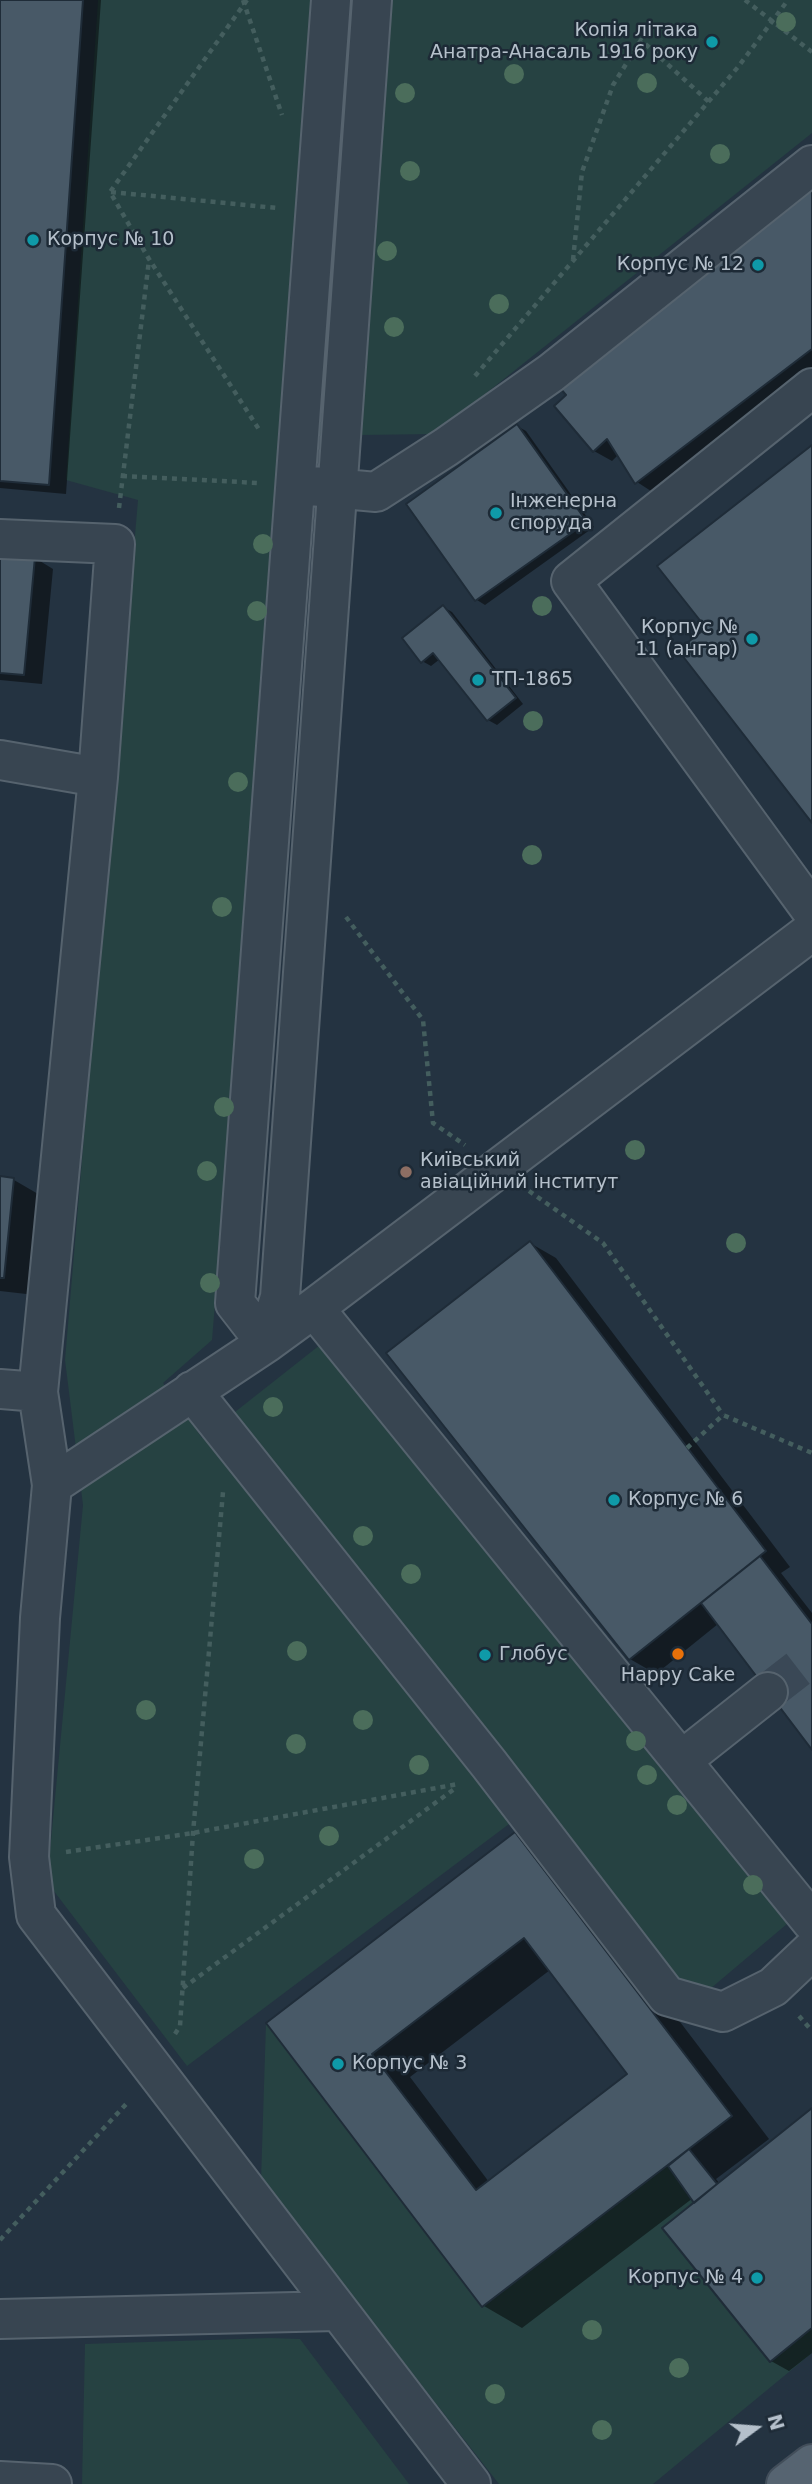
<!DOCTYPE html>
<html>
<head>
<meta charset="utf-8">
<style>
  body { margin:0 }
  #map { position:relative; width:812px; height:2484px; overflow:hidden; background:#243341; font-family:"DejaVu Sans",sans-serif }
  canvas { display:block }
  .north { position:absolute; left:721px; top:2393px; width:70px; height:70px; -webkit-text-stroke:5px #1d2a36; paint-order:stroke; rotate:74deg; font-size:19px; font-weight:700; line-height:28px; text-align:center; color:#b5c0cb }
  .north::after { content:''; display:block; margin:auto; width:24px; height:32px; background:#b5c0cb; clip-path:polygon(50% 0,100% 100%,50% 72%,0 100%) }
</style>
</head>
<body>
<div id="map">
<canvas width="812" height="2484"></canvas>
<div class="north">N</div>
</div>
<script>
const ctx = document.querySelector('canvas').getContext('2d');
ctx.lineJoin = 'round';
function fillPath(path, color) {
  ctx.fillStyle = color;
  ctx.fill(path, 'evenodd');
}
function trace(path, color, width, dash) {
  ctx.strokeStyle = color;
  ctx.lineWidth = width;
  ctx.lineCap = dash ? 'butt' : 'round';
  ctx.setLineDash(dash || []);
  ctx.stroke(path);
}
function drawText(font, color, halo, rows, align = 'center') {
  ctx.font = font + ' "DejaVu Sans",sans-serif';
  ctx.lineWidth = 5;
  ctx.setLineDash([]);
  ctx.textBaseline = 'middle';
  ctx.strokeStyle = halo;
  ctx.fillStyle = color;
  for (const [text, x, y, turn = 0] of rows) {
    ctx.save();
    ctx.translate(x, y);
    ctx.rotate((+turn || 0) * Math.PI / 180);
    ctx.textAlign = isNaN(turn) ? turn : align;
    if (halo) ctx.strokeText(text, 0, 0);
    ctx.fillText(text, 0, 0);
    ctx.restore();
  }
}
const green = new Path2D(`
  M98,0h714v133l-377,301 -149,2 -74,904 -49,43 39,55 123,-97 469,577 -84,71 -37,-10 -136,-176 -350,263 -140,-184 36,-377 -18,-145 73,-860 -72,-20z
  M266,2023l216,284 186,-141 26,37 77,159 41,-34v25l-159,131h-154l-238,-304z
  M270,2338l30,1 109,145h-327l3,-140z`);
const shadow = new Path2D(`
  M0,0h101l-35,494 -66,-6z
  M812,185v187l-158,121 -17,-11 -18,-28 -7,7 -18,-10z
  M517,426l9,5 68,96 -109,78 -8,-5 -69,-96z
  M0,555l35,3 18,11 -11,115 -42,-4z
  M443,607l9,5 71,92 -26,21 -9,-5 -48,-61 -9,7 -9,-5z
  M0,1178l14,2 31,18 -10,97 -35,-4z
  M530,1243l26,15 234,309 -9,6 31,40v134l-94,-123 -62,50 -26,-15z
  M515,1834l39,22 215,283 -53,40 4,5 92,-74v243l-23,18 -18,-10 -78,-163 -171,130 -38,-22 -216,-283zM550,1970l80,104 -141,108 -79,-105z`);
const building = new Path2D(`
  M0,0h83l-34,485 -49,-4z
  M812,182v167l-177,135 -28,-45 -14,13 -39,-46 12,-11 -12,-14z
  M517,424l70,98 -112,79 -69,-97z
  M812,445v378l-134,-173 28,-22 -49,-62z
  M0,554l35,3 -11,118 -24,-2z
  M443,605l73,93 -29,23 -54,-68 -12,10 -19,-25z
  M0,1176l14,2 -10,100h-4z
  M530,1241l236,310 -137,109 -243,-307z
  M760,1556l52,68v126l-111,-147z
  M515,1832l217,284 -250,191 -216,-284zM524,1938l103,136 -151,116 -104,-136z
  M812,2108v220l-42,34 -108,-134z
  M689,2149l28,35 -23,19 -26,-37z`);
const minorTunnel = new Path2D(`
  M768,1692l44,-34`);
const path = new Path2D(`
  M243,0l39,115
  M247,0l-137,192 39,67 111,172
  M745,0l67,52
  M111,192l166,16
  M573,260l9,-88 31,-87 28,-45 68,62
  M475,376l263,-309 50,-67
  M122,476l137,7
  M119,508l30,-248
  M346,917l77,103 10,103 32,22
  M529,1191l74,52 120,172
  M687,1448l36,-33 89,38
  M66,1852l127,-19 265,-49
  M183,1988l274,-201
  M799,2016l13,15
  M175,2034l5,-8 13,-193 30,-341
  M0,2240l129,-139`);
const minor = new Path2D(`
  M812,388l-241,193 241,330
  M311,486l65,6 70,-45 105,-74 261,-208
  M0,539l115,5 -17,233 -60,615 14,93
  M0,760l98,17
  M314,1308l498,614
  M266,1343l-31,-40 96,-1303
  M266,1343l14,-46 92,-1297
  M0,1389l38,3
  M192,1391l297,373 178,232 56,16 50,-25 39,-37
  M682,1760l86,-68
  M0,2319l337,-8
  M0,2481l52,3
  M471,2484l-435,-569 -7,-58 11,-239 12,-133 214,-142 48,-35 498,-377`);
const major = new Path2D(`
  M786,2484l26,-20`);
const trees = [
  [786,22],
  [514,74],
  [647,83],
  [405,93],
  [720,154],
  [410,171],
  [387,251],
  [499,304],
  [394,327],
  [263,544],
  [542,606],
  [257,611],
  [533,721],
  [238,782],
  [532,855],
  [222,907],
  [224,1107],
  [635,1150],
  [207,1171],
  [736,1243],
  [210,1283],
  [273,1407],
  [363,1536],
  [411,1574],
  [297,1651],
  [146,1710],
  [363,1720],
  [636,1741],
  [296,1744],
  [419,1765],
  [647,1775],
  [677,1805],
  [329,1836],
  [254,1859],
  [753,1885],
  [592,2330],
  [679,2368],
  [495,2394],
  [602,2430]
];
const markers = [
  [712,42,7,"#0f9aa8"],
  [33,240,7,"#0f9aa8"],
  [758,265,7,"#0f9aa8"],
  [496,513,7,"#0f9aa8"],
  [752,639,7,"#0f9aa8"],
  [478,680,7,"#0f9aa8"],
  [406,1172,7,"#8d6e63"],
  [614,1500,7,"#0f9aa8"],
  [678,1654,7,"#e8710a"],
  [485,1655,7,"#0f9aa8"],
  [338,2064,7,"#0f9aa8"],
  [757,2278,7,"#0f9aa8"]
];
const poiNames = [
  ["Копія літака",698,31,"right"],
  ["Анатра-Анасаль 1916 року",698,53,"right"],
  ["Корпус № 10",47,240],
  ["Корпус № 12",744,265,"right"],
  ["Інженерна",510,502],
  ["споруда",510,524],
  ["Корпус №",738,628,"right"],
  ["11 (ангар)",738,650,"right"],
  ["ТП-1865",492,680],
  ["Київський",420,1161],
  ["авіаційний інститут",420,1183],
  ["Корпус № 6",628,1500],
  ["Глобус",499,1655],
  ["Happy Cake",678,1676,"center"],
  ["Корпус № 3",352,2064],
  ["Корпус № 4",743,2278,"right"]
];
fillPath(green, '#264242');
fillPath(shadow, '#0007');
fillPath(building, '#485967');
trace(building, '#1f2c38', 2);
trace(minorTunnel, '#3a4856', 38, [38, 19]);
trace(minor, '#56636e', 42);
trace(major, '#424e5a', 42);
trace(path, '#445e5e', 4.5, [5, 5]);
trace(minor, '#384551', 38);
trace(major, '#566471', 38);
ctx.fillStyle = '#4b6d5b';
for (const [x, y] of trees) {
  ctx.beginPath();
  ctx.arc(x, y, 10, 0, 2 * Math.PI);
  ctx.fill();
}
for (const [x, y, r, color] of markers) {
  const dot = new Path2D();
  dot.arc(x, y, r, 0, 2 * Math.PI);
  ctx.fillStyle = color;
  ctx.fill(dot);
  trace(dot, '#1d2a36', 2.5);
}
drawText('19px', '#b5c0cb', '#1d2a36', poiNames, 'left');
</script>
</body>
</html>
